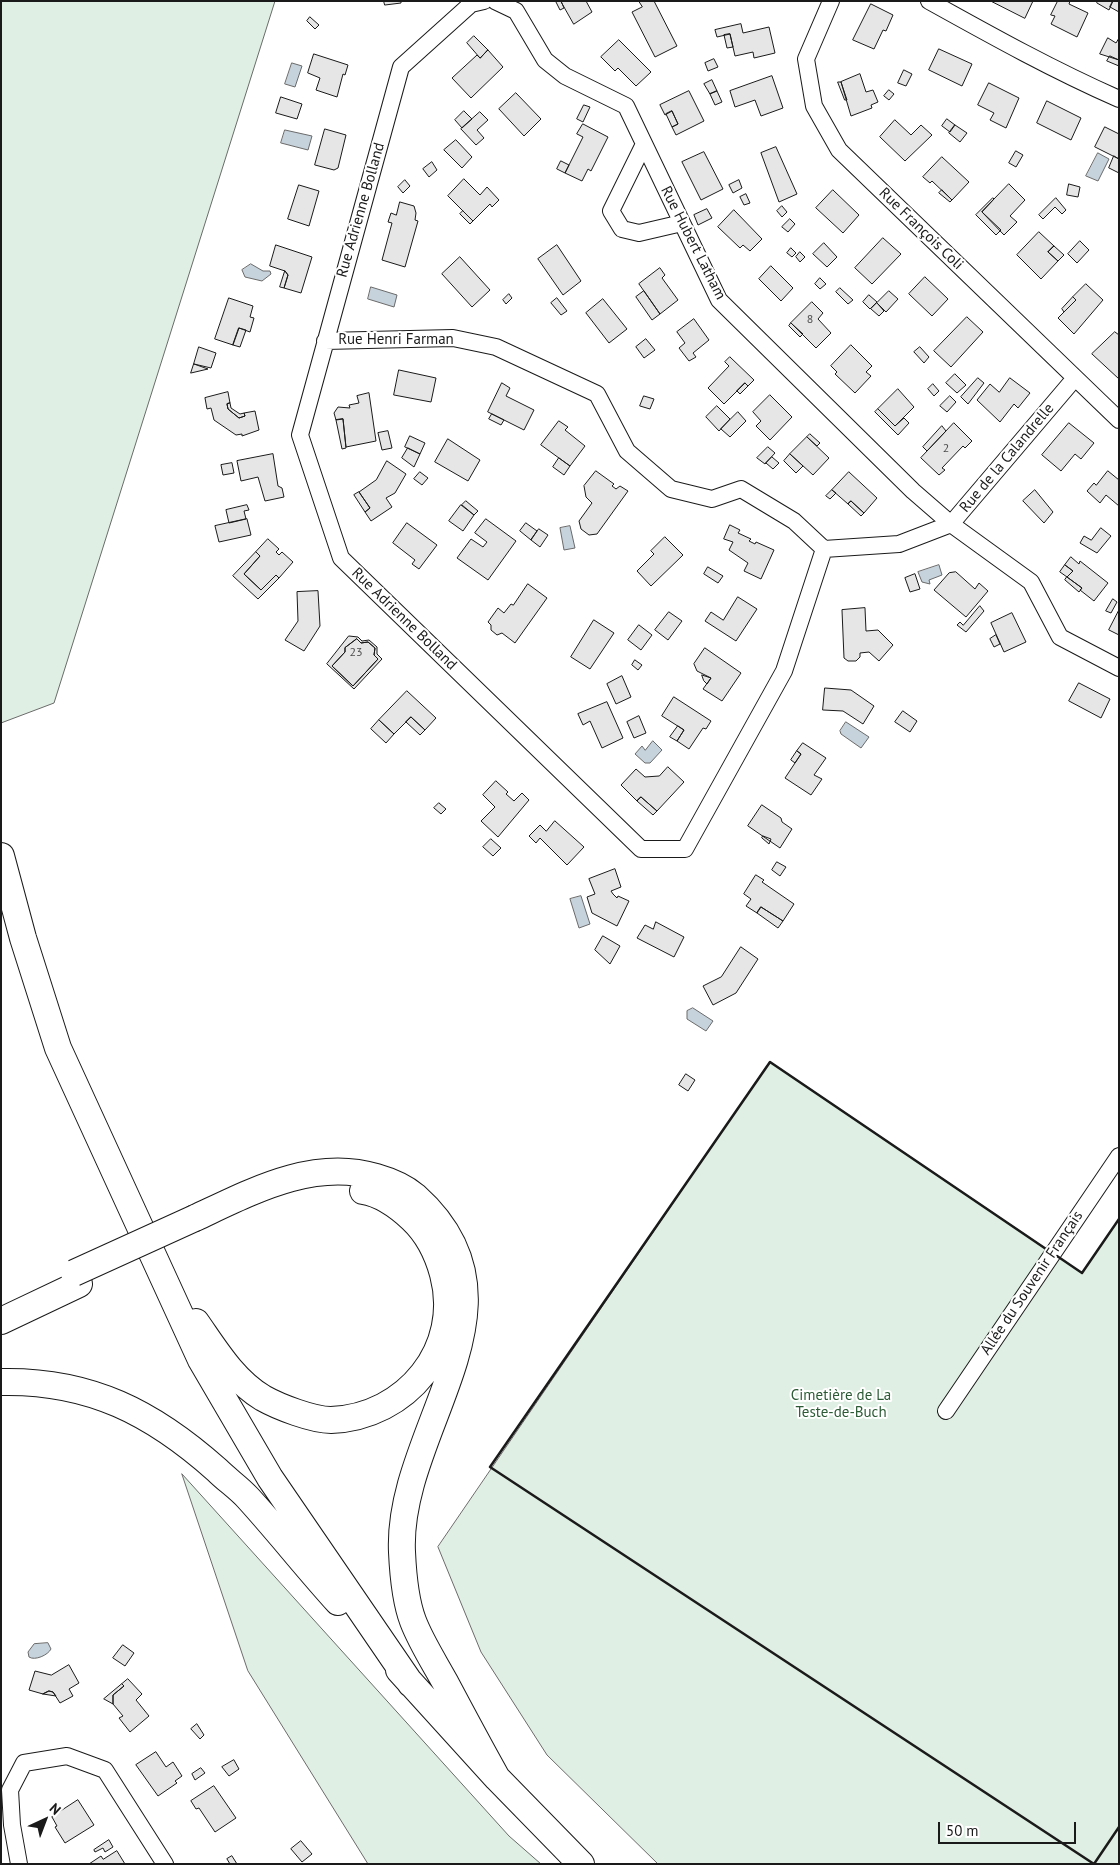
<!DOCTYPE html>
<html>
<head>
<meta charset="utf-8">
<style>
  body { margin:0 }
  #map { position:relative; width:1120px; height:1865px; overflow:hidden; background:#fff; font-family:"PT Sans",sans-serif }
  canvas { display:block }
  .frame { position:absolute; inset:0; border:2px solid #1a1a1a; pointer-events:none }
  .north { position:absolute; left:20px; top:1795px; width:50px; height:50px; -webkit-text-stroke:4px #fff; paint-order:stroke; rotate:43deg; font-size:14px; font-weight:700; line-height:20px; text-align:center; color:#1a1a1a }
  .north::after { content:''; display:block; margin:auto; width:18px; height:22px; background:#1a1a1a; clip-path:polygon(50% 0,100% 100%,50% 72%,0 100%) }
  .scale { position:absolute; left:938px; top:1822px; width:138px; height:22px; box-sizing:border-box; border:2px solid #1a1a1a; border-top:0; padding-left:6px; font-size:15px; line-height:18px; white-space:nowrap; color:#1a1a1a; -webkit-text-stroke:4px #fff; paint-order:stroke }
</style>
</head>
<body>
<div id="map">
<canvas width="1120" height="1865"></canvas>
<div class="frame"></div>
<div class="north">N</div>
<div class="scale">50 m</div>
</div>
<script>
const ctx = document.querySelector('canvas').getContext('2d');
ctx.lineJoin = 'round';
function fillPath(path, color) {
  ctx.fillStyle = color;
  ctx.fill(path, 'evenodd');
}
function trace(path, color, width, dash) {
  ctx.strokeStyle = color;
  ctx.lineWidth = width;
  ctx.lineCap = dash ? 'butt' : 'round';
  ctx.setLineDash(dash || []);
  ctx.stroke(path);
}
function drawText(font, color, halo, rows, align = 'center') {
  ctx.font = font + ' "PT Sans",sans-serif';
  ctx.lineWidth = 4;
  ctx.setLineDash([]);
  ctx.textBaseline = 'middle';
  ctx.strokeStyle = halo;
  ctx.fillStyle = color;
  for (const [text, x, y, turn = 0] of rows) {
    ctx.save();
    ctx.translate(x, y);
    ctx.rotate((+turn || 0) * Math.PI / 180);
    ctx.textAlign = isNaN(turn) ? turn : align;
    if (halo) ctx.strokeText(text, 0, 0);
    ctx.fillText(text, 0, 0);
    ctx.restore();
  }
}
const green = new Path2D(`
  M1,1h274l-221,702 -53,20z
  M770,1062l312,211 37,-54v645h-461l-111,-109 -66,-103 -43,-105z
  M182,1474l327,362 32,28h-173l-120,-193z`);
const water = new Path2D(`
  M292,63l10,3 -7,21 -10,-3z
  M285,130l27,6 -4,14 -27,-7z
  M1098,153l11,6 -11,22 -12,-5z
  M251,264l12,7h7l1,3 -9,7 -17,-4 -3,-7z
  M371,287l26,8 -3,12 -26,-8z
  M570,526l5,22 -11,2 -4,-22z
  M939,565l3,10 -13,5 1,4 -8,-2 -4,-10z
  M846,722l23,15 -8,11 -20,-14 -1,-3z
  M653,741l9,9 -12,13h-5l-10,-9 7,-8 3,4z
  M581,896l9,28 -11,4 -9,-29z
  M693,1008l20,13 -7,10 -19,-12v-8z
  M48,1643l3,6c-3,6 -16,12 -22,8l-1,-5 6,-8z`);
const building = new Path2D(`
  M384,1h17v2l-16,2z
  M561,1h25l6,11 -18,12z
  M561,1l3,7 -4,2 -4,-8z
  M639,1h15l23,45 -22,11 -23,-45 10,-5z
  M991,1h42l-8,17z
  M1058,1h12l-1,3 19,9 -11,24 -26,-13 4,-8 -4,-1z
  M1098,1h15l-4,9 -12,-7z
  M1113,1h6v11l-9,-5z
  M871,4l22,11 -7,16 -3,-1 -9,19 -21,-9z
  M310,17l9,8 -4,4 -8,-8z
  M741,24l2,9 26,-6 6,26 -21,5 -1,-6 -18,4 -5,-22 -13,3 -2,-7z
  M730,34l3,13 -6,1 -3,-13z
  M474,36l14,14 -8,8 -13,-15z
  M1108,38l8,5 3,-5v22l-19,-6z
  M619,40l32,32 -15,14 -18,-18 -3,3 -14,-14z
  M939,49l33,15 -10,22 -33,-16z
  M488,50l15,17 -32,31 -19,-20 25,-23 3,3z
  M314,54l34,11 -3,10 -2,-1 -6,23 -21,-7 4,-12 -12,-5z
  M1110,56l9,4v6l-12,-5z
  M714,59l4,8 -10,4 -3,-8z
  M904,70l8,4 -6,12 -8,-3z
  M860,74l6,18 7,-2 5,12 -7,3 1,3 -21,8 -10,-34z
  M772,76l11,32 -22,8 -6,-16 -20,7 -5,-16z
  M712,80l5,11 -7,3 -6,-10z
  M838,82h3l6,18h-2z
  M989,83l30,15 -13,30 -16,-8 4,-7 -16,-8z
  M889,90l5,4 -5,6 -5,-4z
  M689,91l15,30 -28,14 -4,-8 6,-3 -6,-13 -7,4 -5,-10z
  M717,91l5,11 -7,3 -5,-11z
  M516,93l25,26 -17,17 -25,-27z
  M281,97l21,7 -5,15 -21,-6z
  M1047,101l34,17 -10,22 -34,-17z
  M584,105l6,2 -7,15 -6,-3z
  M464,111l8,8 -10,9 -7,-8z
  M672,111l6,13 -6,3 -6,-13z
  M480,112l8,8 -11,10 7,8 -8,7 -15,-16z
  M947,119l8,6 -5,7 -8,-6z
  M895,120l16,15 10,-10 11,10 -27,26 -25,-24z
  M583,124l25,13 -17,34 -3,-2 -6,12 -17,-8 18,-36 -6,-3z
  M955,125l12,8 -7,9 -11,-9z
  M1105,127l14,7v25l-24,-12z
  M325,129l21,6 -8,33 -4,2 -19,-5z
  M456,140l16,17 -10,11 -18,-18z
  M776,147l21,47 -18,8 -18,-49z
  M1016,151l7,4 -7,12 -7,-4z
  M704,152l19,37 -22,11 -19,-38z
  M1114,156l5,3v14l-10,-5z
  M942,157l27,25 -17,18 -20,-19 -2,2 -7,-6z
  M561,161l8,4 -4,8 -8,-4z
  M432,162l5,8 -8,7 -6,-8z
  M464,179l16,16 7,-8 12,13 -7,7 -2,-3 -17,17 -25,-25z
  M405,180l5,6 -7,7 -5,-6z
  M739,180l3,8 -9,5 -4,-8z
  M1009,184l16,16 -15,16 7,6 -13,13 -22,-23z
  M1069,184l11,3 -2,10 -11,-2z
  M299,185l20,6 -10,35 -21,-7z
  M833,190l26,25 -16,18 -27,-25z
  M942,190l10,10 -2,2 -11,-9z
  M746,194l4,9 -6,2 -4,-8z
  M993,198l1,1 -12,13 19,18 -5,5 -20,-20z
  M1056,198l10,12 -4,4 -7,-7 -12,12 -4,-4z
  M400,202l14,4 2,7 -1,7 3,1 -13,46 -23,-7 10,-37 -4,-1 3,-9 5,2z
  M782,206l5,6 -5,5 -5,-6z
  M707,209l5,9 -14,7 -4,-10z
  M734,210l28,29 -12,12 -7,-6 -3,3 -22,-21z
  M463,211l10,10 -3,3 -10,-10z
  M790,219l5,5 -7,8 -6,-5z
  M1039,232l15,14 -6,6 10,9 -17,18 -24,-24z
  M883,238l18,16 -29,30 -17,-16z
  M1080,241l9,9 -12,13 -9,-9z
  M824,243l13,14 -10,10 -14,-13z
  M276,245l36,12 -11,36 -17,-5 4,-13 -3,-4 -15,-5z
  M557,245l24,36 -18,14 -25,-36z
  M1054,246l10,9 -6,6 -10,-9z
  M791,248l5,5 -4,4 -5,-4z
  M800,252l5,5 -5,5 -4,-5z
  M460,257l30,33 -18,17 -30,-33z
  M771,266l22,22 -12,13 -22,-22z
  M660,268l5,7 -3,3 16,22 -18,14 -21,-30z
  M285,271l3,4 -4,13 -4,-1z
  M925,277l23,22 -16,17 -23,-22z
  M820,278l6,6 -6,5 -5,-5z
  M1086,284l17,16 -29,34 -16,-16 18,-18 -3,-3z
  M840,288l13,12 -5,4 -12,-12z
  M644,291l16,23 -8,6 -16,-23z
  M889,291l9,8 -12,13 -9,-9z
  M509,294l3,4 -6,6 -3,-4z
  M869,295l8,7 -7,7 -7,-7z
  M1073,297l3,3 -12,12 -2,-3z
  M229,298l24,8 -3,11 4,1 -4,14 -11,-4 -6,17 -18,-6z
  M557,298l10,13 -6,4 -10,-12z
  M603,299l24,30 -18,14 -23,-30z
  M812,302l11,11 -5,6 13,14 -15,15 -25,-25z
  M877,303l7,8 -5,5 -8,-7z
  M967,317l16,15 -32,35 -17,-16z
  M694,319l15,21 -16,13 3,4 -7,4 -10,-13 6,-5 -8,-11z
  M791,323l12,11 -3,3 -11,-11z
  M239,328l7,2 -6,17 -7,-2z
  M1115,332l4,3v44l-27,-25z
  M646,339l9,11 -11,8 -8,-11z
  M851,345l21,21 -6,6 5,4 -16,17 -20,-19 2,-2 -6,-6z
  M199,347l17,6 -5,15 -17,-4z
  M920,347l9,10 -5,6 -10,-11z
  M730,357l24,23 -6,6 -3,-3 -21,21 -16,-16 21,-22 -4,-4z
  M194,364l14,5 -17,4z
  M399,370l37,8 -5,24 -37,-7z
  M955,374l11,11 -9,8 -11,-10z
  M978,378l6,5 -16,21 -7,-7z
  M1010,378l20,15 -12,15 -4,-4 -14,18 -23,-22 13,-16 9,8z
  M502,383l8,5 -4,8 28,14 -10,20 -36,-18z
  M745,383l3,3 -8,8 -3,-3z
  M933,384l6,7 -5,5 -6,-7z
  M898,389l16,18 -19,19 -17,-17z
  M228,392l2,11 -3,1 1,5 11,9 6,-2 -1,-3 11,-2 4,19 -17,6v-2l-6,1 -22,-15 -3,-12 -4,1 -2,-11z
  M369,393l7,48 -30,6 -3,-28 -7,1 -2,-7 4,-6 12,1 -1,-3 10,-2 -2,-7z
  M770,395l22,22 -22,23 -14,-14 5,-5 -8,-9z
  M644,396l10,3 -4,10 -10,-3z
  M950,396l6,6 -9,10 -7,-6z
  M230,403l1,5 9,6 4,-1 1,3 -6,2 -11,-9 -1,-5z
  M717,406l13,13 -11,12 -13,-14z
  M878,409l17,17 9,-8 5,5 -11,12 -23,-23z
  M738,412l8,9 -16,16 -9,-8z
  M492,414l12,6 -3,5 -12,-6z
  M343,419l3,29 -4,1 -6,-29z
  M559,421l9,6 -3,3 20,16 -15,20 -29,-21z
  M954,423l18,18 -7,7 -2,-2 -21,22 3,2 -6,5 -18,-17z
  M1069,423l25,20 -13,16 -6,-5 -14,17 -19,-16z
  M942,426l4,5 -19,20 -4,-4z
  M388,431l4,17 -10,2 -4,-17z
  M810,434l10,9 -3,3 -10,-9z
  M410,436l15,7 -5,11 -15,-7z
  M807,437l22,21 -16,17 -23,-21z
  M448,439l32,21 -12,21 -33,-19z
  M768,447l7,6 -10,11 -8,-6z
  M408,448l12,6 -6,13 -12,-9z
  M273,454l5,32 4,2 2,9 -19,4 -7,-24 -17,4 -4,-20z
  M790,454l13,12 -7,7 -12,-12z
  M772,457l7,6 -6,6 -7,-6z
  M559,458l11,8 -6,9 -11,-8z
  M387,461l19,13 -11,19 -9,5 6,9 -21,14 -6,-9 5,-4 -11,-16 17,-12z
  M232,463l2,10 -11,2 -2,-10z
  M596,471l18,13 -2,2 4,3 4,-3 8,5 -31,43 -8,1 -8,-6 -2,-8 13,-18 -6,-6 -2,-11z
  M1108,471l11,9v26l-13,-11 -6,8 -13,-12 7,-8 2,2z
  M420,472l8,6 -6,7 -8,-6z
  M849,472l28,26 -13,15 -13,-12 -3,3 -16,-14z
  M832,490l4,3 -6,6 -4,-3z
  M1035,490l18,22 -9,11 -21,-22z
  M359,492l11,16 -5,4 -11,-17z
  M466,501l12,10 -4,4 -12,-10z
  M851,501l13,12 -3,3 -13,-12z
  M247,505l2,5 -5,1 2,8 -17,4 -3,-13z
  M461,505l13,10 -11,16 -14,-10z
  M247,519l4,16 -32,7 -4,-16z
  M486,519l30,22 -28,39 -31,-22 14,-19 12,8 4,-5 -12,-9z
  M407,523l30,22 -18,24 -7,-5 3,-4 -22,-17z
  M526,523l11,8 -6,9 -11,-9z
  M730,525l10,5 -2,3 13,6 -2,2 6,3 1,-2 18,8 -13,29 -17,-8 4,-8 -19,-13 4,-8 -9,-3z
  M1101,528l10,8 -14,17 -17,-10 4,-7 7,4z
  M539,529l9,6 -8,12 -9,-7z
  M665,537l18,18 -32,31 -14,-15 17,-17 -3,-3z
  M268,539l11,10 -3,3 3,3 3,-3 11,10 -14,16 -3,-3 -15,15 -17,-16 16,-18 -4,-4z
  M256,552l4,4 -16,18 17,16 15,-15 3,3 -21,21 -25,-23z
  M1071,557l8,7 1,-3 28,22 -14,18 -14,-11 2,-2 -15,-11 6,-6 -8,-6z
  M1065,565l8,6 -6,6 -7,-5z
  M708,567l15,9 -5,7 -14,-9z
  M956,572l19,17 4,-6 9,8 -22,26 -32,-27 15,-17z
  M915,574l5,15 -10,3 -5,-14z
  M1067,577l15,11 -3,4 -14,-12z
  M528,584l19,14 -32,45 -13,-10 -5,2 -6,-5v-5l-3,-3 10,-14 6,5 7,-9 2,1z
  M318,591l2,35 -16,25 -19,-11 13,-19 -1,-29z
  M738,597l19,12 -21,32 -31,-20 6,-9 12,8z
  M1113,599l4,3 -6,11 -5,-2z
  M980,606l4,5 -18,21 -9,-7 3,-3 3,3z
  M865,608l1,23 12,-1 15,15 -14,16 -10,-9 -9,1v4l-4,4h-8l-4,-3 -2,-48z
  M1119,610v25l-10,-5z
  M669,612l13,9 -14,19 -13,-10z
  M1012,613l14,29 -22,10 -13,-29z
  M594,620l20,13 -24,36 -19,-12z
  M639,625l13,10 -11,15 -13,-10z
  M996,635l4,9 -6,3 -4,-8z
  M349,636l9,1 4,4 7,-1 8,7v7l5,5 -28,30 -27,-25zM357,639l4,4 7,-1 7,6 -1,7 4,4 -25,27 -21,-20 13,-14v-4z
  M357,639l4,4 7,-1 7,6 -1,7 4,4 -25,27 -21,-20 13,-14v-4z
  M705,648l36,25 -19,28 -19,-12 8,-11 -14,-7 -3,-7z
  M635,660l7,5 -4,5 -6,-5z
  M702,675l9,3 -4,6 -3,-3z
  M622,676l9,21 -15,7 -9,-20z
  M1079,683l31,16 -9,19 -32,-17z
  M825,688l26,2 23,16 -11,18 -20,-13 -20,-1z
  M407,691l29,27 -11,12 -14,-13 -17,17 -15,-14z
  M674,697l37,24 -5,8 -3,-1 -14,21 -12,-8 7,-11 -22,-14z
  M607,702l16,36 -21,10 -12,-27 -7,4 -5,-11z
  M903,711l14,10 -7,11 -15,-10z
  M639,716l7,17 -12,5 -7,-16z
  M411,717l14,13 -5,5 -14,-13z
  M379,720l15,14 -8,9 -15,-14z
  M678,726l6,4 -7,11 -7,-4z
  M803,743l23,15 -12,17 8,4 -11,16 -26,-17 16,-24 -4,-3z
  M797,751l4,3 -6,9 -4,-3z
  M668,767l16,15 -27,29 -16,-14 -4,4 -16,-16 15,-16 9,8 14,-1z
  M496,781l12,11 -2,2 8,7 8,-8 7,7 -31,37 -17,-16 14,-14 -12,-12z
  M641,797l16,14 -4,4 -16,-14z
  M439,803l7,6 -5,5 -7,-6z
  M762,805l19,13 1,4 10,7 -12,19 -32,-22z
  M555,821l29,26 -17,18 -27,-27 -4,5 -7,-7 11,-11 6,6z
  M763,836l8,3 -2,5 -7,-6z
  M491,839l10,9 -8,8 -10,-9z
  M777,862l9,5 -6,9 -8,-6z
  M615,869l6,18 -10,4 2,3 4,4 1,-2 11,5 -12,25 -25,-13 -5,-16 8,-3 -6,-15z
  M756,875l8,5 -2,2 32,22 -11,17 -22,-14 -4,6 -11,-7 5,-7 -7,-5z
  M761,907l22,14 -5,7 -21,-15z
  M656,922l28,15 -10,20 -37,-19 8,-13 8,4z
  M603,936l17,10 -10,18 -15,-14z
  M741,947l17,12 -22,34 -23,12 -10,-19 18,-9z
  M686,1074l9,6 -7,11 -9,-6z
  M123,1645l11,8 -9,13 -12,-8z
  M69,1665l10,18 -10,6 4,7 -13,7 -7,-11 -4,-1 -6,3 -14,-4 6,-19 16,4z
  M128,1679l14,15 -6,6 13,16 -19,16 -11,-14 4,-2 -10,-12v-9l11,-9 -2,-2z
  M122,1684l2,2 -11,9v9l-9,-5z
  M49,1691l4,1 3,4 -13,-2z
  M197,1724l7,11 -4,4 -9,-10z
  M156,1752l10,15 7,-5 9,14 -7,5 2,2 -19,13 -22,-31z
  M234,1760l5,9 -10,7 -7,-9z
  M201,1768l4,5 -10,7 -3,-6z
  M214,1786l22,32 -21,14 -16,-24 -3,1 -5,-8z
  M78,1800l16,25 -29,18 -10,-16 2,-1 -5,-9z
  M109,1840l4,7 -8,5 -2,-4 -8,4 -1,-2z
  M301,1841l11,13 -10,8 -11,-13z
  M117,1851l8,13h-36l12,-8 2,3z
  M232,1856l5,8h-7l-3,-5z`);
const minor = new Path2D(`
  M484,1l-13,3 -70,63 -101,368 41,123 300,291h44l99,-178 40,-122
  M831,1l-25,58 8,47 25,44 280,270
  M929,1c63,35 124,69 190,98
  M644,144l-33,67 11,18 17,4 43,-10
  M325,341l128,-3 43,9 101,47 30,57 44,38 41,10 29,-10 53,32 30,28 75,-5 52,-20 -38,-33 -194,-191 -93,-194 -61,-30 -20,-16 -29,-49 -21,-10
  M1075,378l-124,146 80,58 29,55 59,31
  M946,1411l173,-255
  M19,1864l-7,-39 -2,-35 14,-27 43,-7 38,14 60,94`);
const primary = new Path2D(`
  M1,856l22,82 35,110 143,312 69,118 141,206
  M195,1218c56,-26 118,-60 181,-41 14,4 28,10 39,19 122,109 -19,232 -13,356 1,22 3,48 11,69 8,21 21,41 32,61 17,32 34,64 52,96
  M1,1321l78,-37
  M196,1322c19,27 37,58 67,76 16,9 50,22 68,22 76,-3 132,-72 112,-146 -6,-22 -15,-40 -31,-55 -14,-13 -30,-25 -49,-28
  M1,1382c89,-2 152,31 216,88 10,10 22,18 31,28 31,34 59,70 90,104
  M399,1670l98,108 84,86`);
const primaryBridge = new Path2D(`
  M74,1273l121,-55`);
const wall = new Path2D(`
  M1049,1251l-279,-189 -280,405 604,397 25,-37
  M1057,1256l25,17 37,-54`);
const numberNames = [
  ["8",810,320],
  ["2",946,449],
  ["23",356,653]
];
const streetNames = [
  ["Rue Adrienne Bolland",361,210,-74],
  ["Rue François Coli",921,229,44],
  ["Rue Hubert Latham",693,243,63],
  ["Rue Henri Farman",396,340],
  ["Rue de la Calandrelle",1007,458,-50],
  ["Rue Adrienne Bolland",404,619,44],
  ["Allée du Souvenir Français",1032,1283,-56]
];
const parkNames = [
  ["Cimetière de La",841,1396],
  ["Teste-de-Buch",841,1413]
];
fillPath(green, '#e0efe3');
trace(green, '#6a6a6a', 1);
fillPath(water, '#c6d2dc');
trace(water, '#6a6a6a', 1);
fillPath(building, '#e6e6e6');
trace(building, '#1a1a1a', 1);
trace(minor, '#1a1a1a', 18);
trace(primary, '#1a1a1a', 28);
trace(minor, '#fff', 16);
trace(primary, '#fff', 26);
trace(primaryBridge, '#1a1a1a', 28, []);
trace(primaryBridge, '#fff', 26);
trace(wall, '#1a1a1a', 2.5);
drawText('12px', '#4d4d4d', null, numberNames);
drawText('15px', '#1a1a1a', '#fff', streetNames);
drawText('15px', '#2b5a34', '#fff', parkNames);
</script>
</body>
</html>
